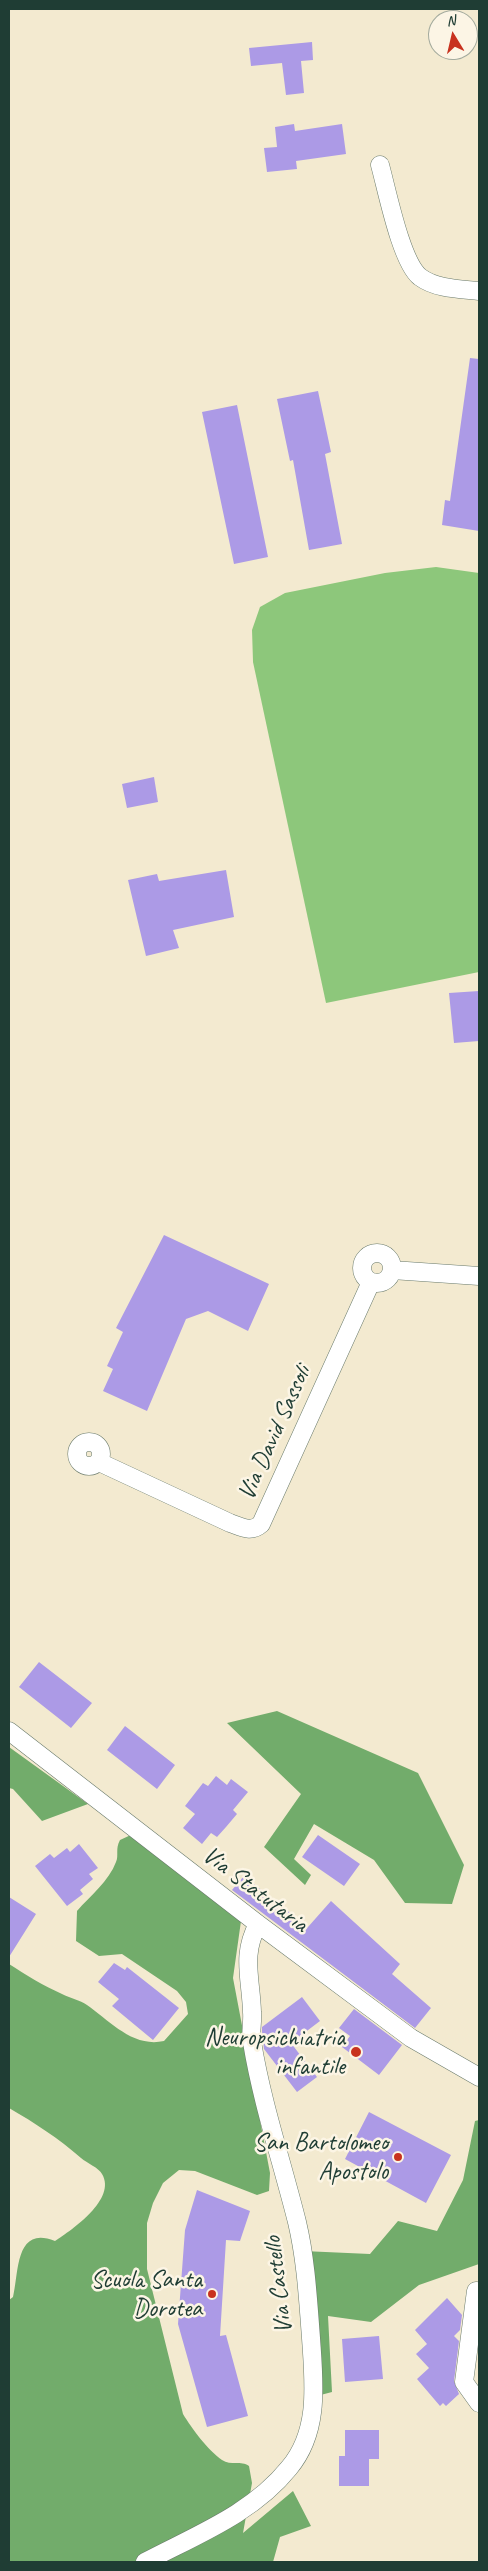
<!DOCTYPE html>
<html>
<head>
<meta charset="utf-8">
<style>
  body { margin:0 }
  #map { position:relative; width:488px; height:2571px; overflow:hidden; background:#f3ead0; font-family:Caveat,sans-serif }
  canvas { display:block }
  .frame { position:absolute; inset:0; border:10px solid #1f3d34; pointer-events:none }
  .north { position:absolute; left:428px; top:10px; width:50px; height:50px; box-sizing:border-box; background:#fcf5e5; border:1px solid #a4ab9e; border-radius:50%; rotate:351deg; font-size:14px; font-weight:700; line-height:20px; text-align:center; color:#1f3d34 }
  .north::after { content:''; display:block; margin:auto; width:18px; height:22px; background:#c8321e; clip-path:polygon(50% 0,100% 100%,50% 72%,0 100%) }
</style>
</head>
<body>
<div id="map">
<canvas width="488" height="2571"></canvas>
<div class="frame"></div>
<div class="north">N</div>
</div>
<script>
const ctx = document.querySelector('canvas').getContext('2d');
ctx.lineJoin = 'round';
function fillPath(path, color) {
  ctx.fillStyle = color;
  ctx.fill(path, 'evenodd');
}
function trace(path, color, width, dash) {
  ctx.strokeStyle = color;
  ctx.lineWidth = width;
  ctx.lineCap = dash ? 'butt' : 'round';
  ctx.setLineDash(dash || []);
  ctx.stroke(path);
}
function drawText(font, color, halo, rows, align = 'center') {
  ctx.font = font + ' Caveat,sans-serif';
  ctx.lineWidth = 5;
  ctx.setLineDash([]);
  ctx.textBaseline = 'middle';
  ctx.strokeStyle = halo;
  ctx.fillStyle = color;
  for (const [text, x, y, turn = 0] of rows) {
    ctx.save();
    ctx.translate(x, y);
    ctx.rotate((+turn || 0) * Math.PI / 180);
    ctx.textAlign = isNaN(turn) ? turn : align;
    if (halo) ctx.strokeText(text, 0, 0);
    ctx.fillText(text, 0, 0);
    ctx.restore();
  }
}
const green = new Path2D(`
  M436,567l43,6v399l-153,31 -73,-341 -1,-32 8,-23 25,-14 100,-20z`);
const forest = new Path2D(`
  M277,1711l141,62 46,92 -12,39 -47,-1 -31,-43 -60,-36 -20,35 17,16 -6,10 -41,-38 37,-53 -74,-71z
  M9,1747l79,57 -46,17 -29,-32 -4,-1z
  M133,1834l108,87 -8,57 37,195 -1,18 -12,4 -62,-24 -16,-1 -16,13 -10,20 -6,20v46l36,145c9,15 25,36 39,46 9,6 19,0 27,6l3,17 -9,50 50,-42 18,35 -31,11 -7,25h-264v-262l4,-3c6,-25 2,-72 42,-56 17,-11 62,-42 47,-67 -3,-6 -15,-11 -21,-16 -23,-20 -46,-35 -72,-50v-144c17,11 35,22 53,30 8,4 18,6 25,11 23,16 46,43 77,36l24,-27 -2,-12 -9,-11 -55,-37 -23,2 -23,-15 1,-30c13,-15 32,-30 39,-49 3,-7 -1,-13 4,-22z
  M479,2120v144l-60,21 -48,37 -43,-6 4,76 -19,5 -10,-146 67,3 28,-33 39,10 26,-51 12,-59z`);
const building = new Path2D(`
  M312,42l1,18 -12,1 3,32 -18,2 -4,-32 -31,3 -2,-18z
  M294,124l1,7 47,-7 4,30 -50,7 1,8 -30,3 -3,-24 13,-1 -2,-20z
  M470,358l9,1v172l-37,-6 3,-25 5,1z
  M318,391l13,61 -6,2 17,90 -33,6 -16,-90 -3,1 -13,-62z
  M237,405l31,152 -34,7 -32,-152z
  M154,777l4,25 -31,6 -5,-24z
  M226,870l8,47 -61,13 6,18 -33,8 -18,-76 29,-6 2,7z
  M479,991v50l-25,2 -5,-50z
  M164,1235l105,49 -21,47 -40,-20 -22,8 -39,92 -44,-20 10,-22 -6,-3 16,-34 -7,-4z
  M39,1662l53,41 -21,25 -52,-41z
  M125,1726l50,39 -18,24 -50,-39z
  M216,1776l11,9 4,-6 17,13 -15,18 4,4 -11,13 -9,10 -6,-4 -9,11 -19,-16 12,-14 -10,-8 18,-23 5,3z
  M318,1835l42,29 -16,22 -42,-29z
  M79,1844l19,24 -9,6 4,5 -13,11 3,4 -16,12 -32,-40 15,-12 4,4 13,-10 3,4z
  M244,1876l64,51 23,-26 69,63 -8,10 39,34 -16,20 -183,-138z
  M9,1897l27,17 -27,43z
  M114,1963l11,7 2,-3 52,41 -26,32 -41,-34 7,-7 -21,-17z
  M302,1997l18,24 -29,22 26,34 -20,15 -33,-43 -2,-18v-4z
  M354,2009l48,36 -23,30 -37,-28 8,-11 -11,-8z
  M369,2112l82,43 -25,48 -81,-44z
  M197,2190l53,21 -10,30 -14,-1 -6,96 6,-1 22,81 -41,11 -29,-103 7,-94z
  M447,2298l15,17 -2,15 -6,6 5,5 -5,40 5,13 -13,12 -3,-3 -3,3 -23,-27 12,-11 -13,-14 11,-10 -12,-14z
  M379,2336l4,43 -38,3 -3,-43z
  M345,2430h34v29h-10v27h-30v-30h6z`);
const street = new Path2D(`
  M380,165c7,25 21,97 40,112 16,12 40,12 59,14
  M362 1268a15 15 0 1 1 30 0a15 15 0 1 1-30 0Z
  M392,1270l87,6
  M77 1454a12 12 0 1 1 24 0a12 12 0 1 1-24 0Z
  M99,1462l131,61c12,4 21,10 31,1l110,-242
  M9,1731l249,193 153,114 68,39
  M476,2291l-12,91 15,21
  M145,2562c51,-27 107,-48 144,-94 31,-37 25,-85 22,-130 -3,-39 -5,-78 -14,-116 -15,-60 -35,-119 -45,-180 -2,-10 1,-20 0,-30 -1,-34 -11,-57 6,-88`);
const markers = [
  [356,2052,6,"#c8321e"],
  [398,2157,5,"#c8321e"],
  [212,2294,5,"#c8321e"]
];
const streetNames = [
  ["Via David Sassoli",275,1433,-66],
  ["Via Statutaria",255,1890,37],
  ["Via Castello",279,2285,-97]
];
const poiNames = [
  ["Neuropsichiatria",345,2038],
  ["infantile",345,2067],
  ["San Bartolomeo",388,2143],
  ["Apostolo",388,2172],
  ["Scuola Santa",202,2280],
  ["Dorotea",202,2309]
];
fillPath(green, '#8dc77b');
fillPath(forest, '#72ac6b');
fillPath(building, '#ac9ae6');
trace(street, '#697a6b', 19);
trace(street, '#fff', 18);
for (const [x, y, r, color] of markers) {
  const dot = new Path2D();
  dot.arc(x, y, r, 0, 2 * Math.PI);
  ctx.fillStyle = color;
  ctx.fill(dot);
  trace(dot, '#fcf5e5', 2);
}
drawText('25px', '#1f3d34', '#fcf5e5', streetNames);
drawText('25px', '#1f3d34', '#fcf5e5', poiNames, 'right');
</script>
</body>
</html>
